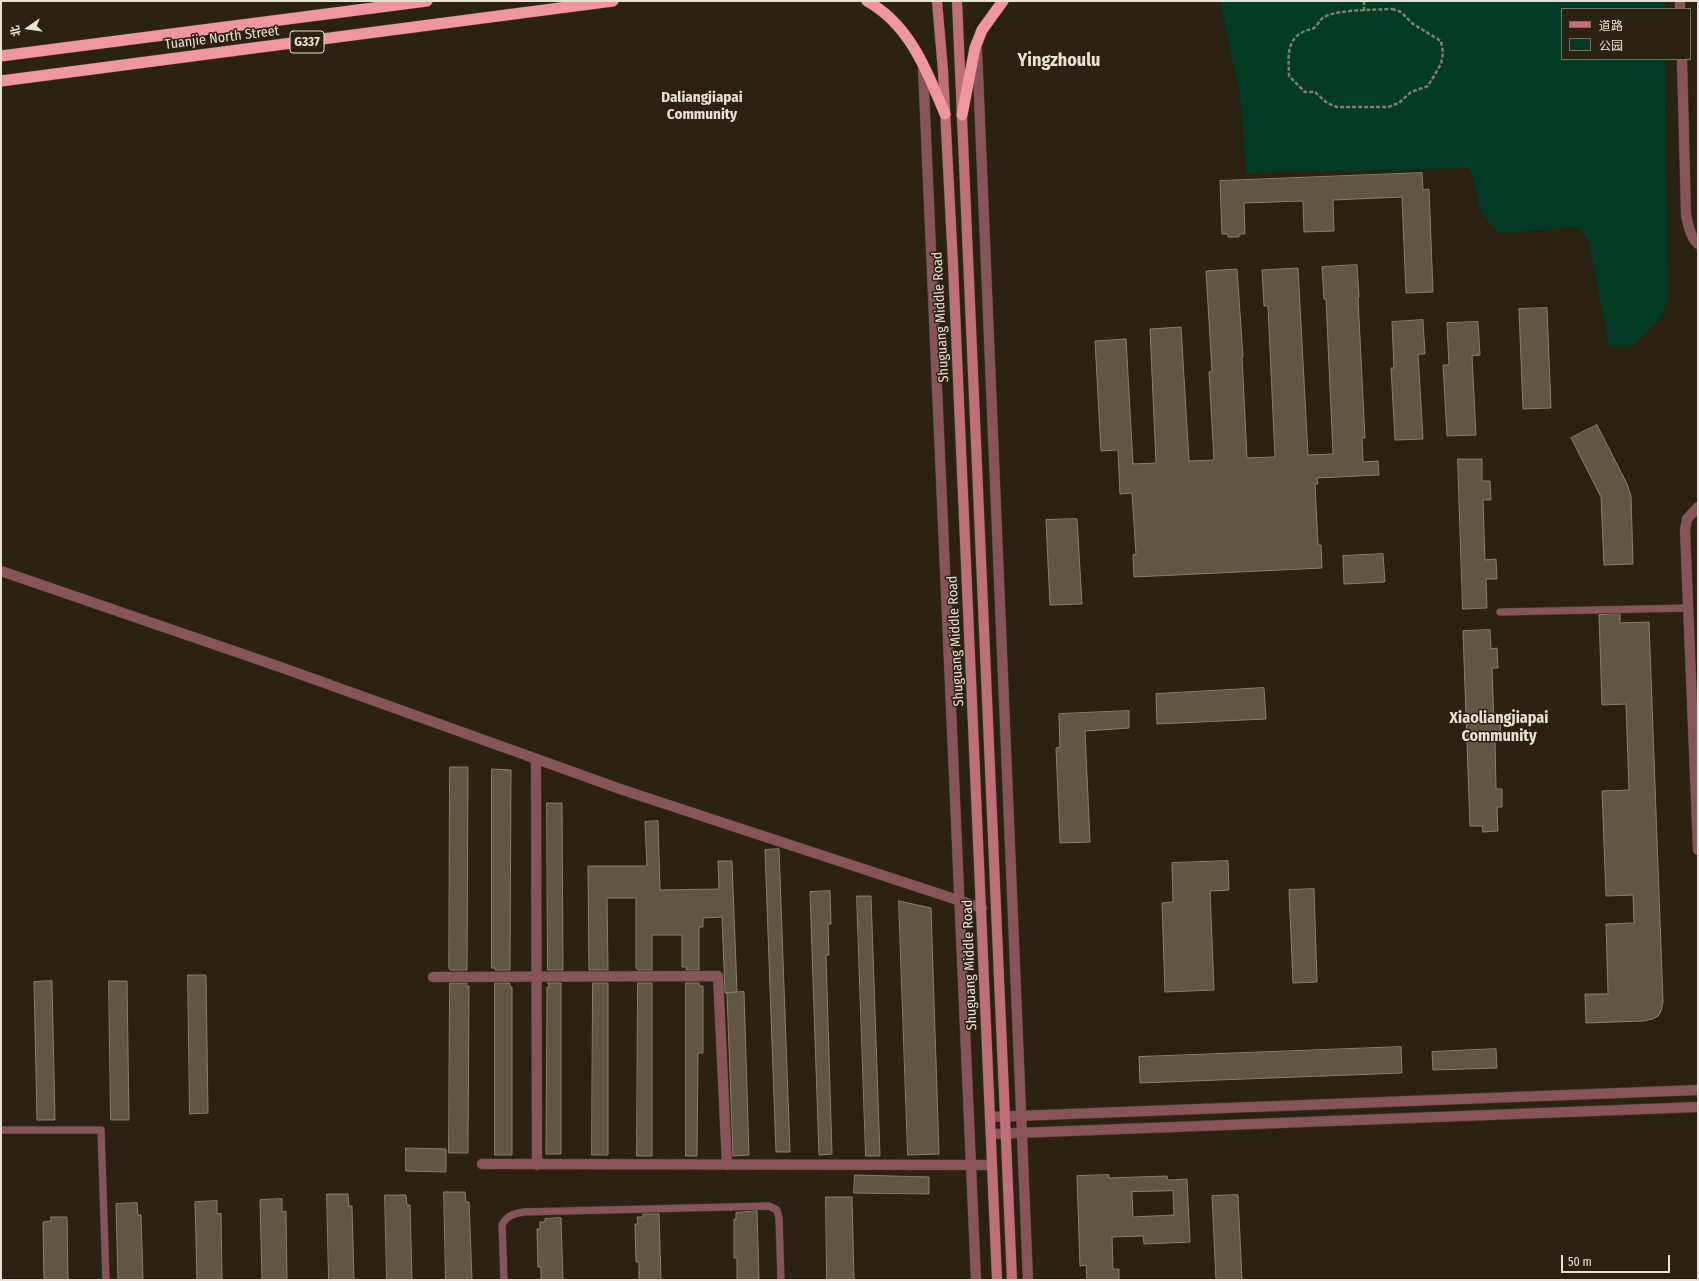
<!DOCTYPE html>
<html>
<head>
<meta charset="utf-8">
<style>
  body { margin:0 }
  #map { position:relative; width:1699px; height:1281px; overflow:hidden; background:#2b2212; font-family:"Fira Sans Condensed","Noto Sans SC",sans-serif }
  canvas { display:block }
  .frame { position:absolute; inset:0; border:2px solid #e7e2d7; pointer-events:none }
  .legend { position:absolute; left:1561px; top:8px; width:130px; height:52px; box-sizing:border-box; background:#2b2212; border:1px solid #766f61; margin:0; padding:5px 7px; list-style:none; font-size:12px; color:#e7e2d7 }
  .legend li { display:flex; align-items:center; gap:8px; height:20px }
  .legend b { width:20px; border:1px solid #766f61 }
  .north { position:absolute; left:8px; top:8px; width:40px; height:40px; -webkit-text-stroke:3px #2b2212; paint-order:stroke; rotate:257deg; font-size:11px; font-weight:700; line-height:16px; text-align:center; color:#e7e2d7 }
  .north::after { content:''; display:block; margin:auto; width:14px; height:18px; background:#e7e2d7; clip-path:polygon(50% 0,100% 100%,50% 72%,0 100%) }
  .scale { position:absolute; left:1561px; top:1255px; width:109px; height:18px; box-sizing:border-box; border:2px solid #e7e2d7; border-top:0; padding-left:5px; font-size:12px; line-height:14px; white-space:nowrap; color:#e7e2d7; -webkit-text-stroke:3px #2b2212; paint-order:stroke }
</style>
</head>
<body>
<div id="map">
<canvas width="1699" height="1281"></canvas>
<div class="frame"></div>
<ul class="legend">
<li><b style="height:5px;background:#bf6f78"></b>道路</li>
<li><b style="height:11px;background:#023c27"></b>公园</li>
</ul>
<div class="north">北</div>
<div class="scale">50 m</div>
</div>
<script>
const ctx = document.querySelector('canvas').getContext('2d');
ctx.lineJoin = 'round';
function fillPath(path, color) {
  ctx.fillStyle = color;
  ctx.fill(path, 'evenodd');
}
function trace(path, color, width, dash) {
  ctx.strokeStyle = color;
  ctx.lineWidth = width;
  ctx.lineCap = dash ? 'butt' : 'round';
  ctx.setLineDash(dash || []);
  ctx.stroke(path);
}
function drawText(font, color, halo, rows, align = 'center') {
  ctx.font = font + ' "Fira Sans Condensed",sans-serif';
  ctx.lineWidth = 3;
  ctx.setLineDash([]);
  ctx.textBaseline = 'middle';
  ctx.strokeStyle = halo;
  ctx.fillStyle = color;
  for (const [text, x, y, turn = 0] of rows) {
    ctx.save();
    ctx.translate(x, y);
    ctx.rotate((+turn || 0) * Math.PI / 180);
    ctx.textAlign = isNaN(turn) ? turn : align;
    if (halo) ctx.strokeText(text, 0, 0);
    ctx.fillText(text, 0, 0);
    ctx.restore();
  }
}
const green = new Path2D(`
  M1220,1h445v8h-103v50h103l3,243 -10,18 -25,25h-24l-20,-102 -6,-11 -7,-5 -77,6c-9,-9 -18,-19 -21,-32 -3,-12 -3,-22 -10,-33l-222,5 -6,-77z`);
const building = new Path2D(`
  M1422,173l1,17 6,-1 4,103 -27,1 -4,-96 -69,3 1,31 -30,1 -1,-31 -59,2 1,31h-6v3h-11v-3h-6l-2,-53z
  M1357,265l2,32 -1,1 7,140h-3l1,24 15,-1 1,14 -62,3 1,6h-3l3,61h3l1,23 -188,9 -1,-22 3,-1 -4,-61 -12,1 -2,-44 -17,1 -6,-110 31,-2 7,125 23,-1 -6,-134 31,-2 8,134 25,-1 -5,-88 3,-1 -6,-100 31,-2 6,88h-1l5,101 28,-1 -7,-151h-4l-2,-36 36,-2 10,187 25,-1 -7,-155h-2l-2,-32z
  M1547,308l4,100 -28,1 -4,-100z
  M1423,320l2,34h-7l5,85 -28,1 -4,-72h3l-2,-46z
  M1478,322l2,33 -8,1 4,79 -29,1 -4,-71h6l-2,-42z
  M1597,425l30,59 4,12 2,68 -29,1 -3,-68 -30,-59z
  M1458,459h24v22h8l1,19h-8l2,60 11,-1 1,20h-11l1,29 -24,1z
  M1077,519l5,85 -32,1 -4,-85z
  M1383,554l2,28 -41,2 -1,-28z
  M1620,614v9l29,-1 14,380 -2,9 -3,5 -5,3 -10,2 -57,2 -1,-29h23l-2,-70 28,-1 -1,-28 -27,1 -4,-105 27,-1 -3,-86 -24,1 -3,-90z
  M1490,630l1,19 6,-1 1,20h-6l2,54 6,-1 1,19h-6l1,49h6v18h-5l1,24 -15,1 -1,-6h-12l-7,-195z
  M1264,688l2,31 -109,5 -1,-30z
  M1129,711v17l-44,3 5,111 -30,1 -4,-95 4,-1 -1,-33z
  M450,767h18l-1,203h-17l-1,-2z
  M492,769l19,1 -1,200h-15v-2h-3z
  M547,803h15l1,167h-15z
  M658,821l2,69 59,-1 -1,-28h14l5,131 -12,1 -3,-76 -19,1v9h-4v43h-13l1,-3h-5v-32h-30v35h-14l-2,-2v-70h-29l1,72h-19l-1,-104h59l-2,-44z
  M779,849l11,303h-14l-11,-302z
  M1228,861l1,29 -19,1 4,99 -49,2 -3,-89 11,-1 -1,-39z
  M1314,889l3,93 -24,1 -4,-93z
  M830,891l1,33h-3l1,31h-3l6,199 -13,1 -9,-263z
  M857,896h14l9,260h-14z
  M899,901l32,7 8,246 -31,1z
  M188,975h18l2,138 -18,1z
  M52,981l3,139h-18l-3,-138z
  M109,981h18l2,139h-18z
  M450,983h17v3h2l-1,167h-19z
  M495,983h15v4h2v168h-17z
  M548,983h13v171h-15l1,-167h2z
  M593,983h15v172h-16z
  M638,983h14v173h-15z
  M686,983h13v3h4v67h-5l-1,103h-11z
  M744,992l5,163 -16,1 -6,-163z
  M1401,1047l1,26 -262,10 -1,-26z
  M1496,1049l1,19 -64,2 -1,-18z
  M406,1148l40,1v23l-40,-1z
  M855,1175l74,2v17l-75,-1z
  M1109,1175v3l58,-2 1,4 19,-1 3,63 -46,2 -1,-8 -31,1 1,32h6v11h-32l-1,-15 -6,1 -3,-90zM1173,1191l1,24 -41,2 -1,-25z
  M444,1192h21l1,10h3l3,78h-26z
  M327,1194h21l1,12h3l2,74h-25z
  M385,1195h21l1,10h3l2,75h-25z
  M1238,1195l4,85h-26l-4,-84z
  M826,1197h26l2,83h-27z
  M282,1199v13l4,-1 1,69h-25l-2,-80z
  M217,1201v13l4,-1 1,67h-25l-2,-78z
  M137,1203l1,12h3l2,65h-25l-2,-76z
  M757,1211l2,69h-22v-22h-3v-39h2v-6z
  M643,1214h16l2,66h-22v-18h-3l-1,-38h3l-1,-7h6z
  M51,1217h16l1,63h-24l-1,-58 8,-1z
  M561,1218l2,62h-22v-13h-3l-1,-38h3v-7h5v-3z`);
const path = new Path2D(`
  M1364,1v10
  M1392,9l9,3 12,12 28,17 2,12 -2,11 -13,22 -17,6 -12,11 -11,4h-51l-10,-4 -12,-11h-10l-16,-16c0,-17 -4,-35 14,-44 3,-2 7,-2 11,-4 4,-3 6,-9 10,-11 15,-8 51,-7 68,-8z`);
const service = new Path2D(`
  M1500,612l188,-4
  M1,1130h100l5,150
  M504,1280l-2,-55c5,-10 11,-11 22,-13l245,-6 8,4 2,8 2,62`);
const minor = new Path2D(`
  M1680,1v8
  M977,49l51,1231
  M1682,59l4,155c2,11 4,22 12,30
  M923,67l53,1213
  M1698,507l-11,12 -2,11 13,320
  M1,571l282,97 340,122 359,118
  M536,759l1,406
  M433,977l285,-1 9,189
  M482,1164l510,1`);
const tertiary = new Path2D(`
  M990,1117l708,-27
  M991,1134l707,-27`);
const secondary = new Path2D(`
  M937,1l6,70 10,193 44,1016
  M957,1l55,1279`);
const trunk = new Path2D(`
  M867,1c43,24 60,70 78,113
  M1,56l426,-55
  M1,81l612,-80
  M962,115l13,-67 7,-18 21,-29`);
const shields = [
  [307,42,34]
];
const shieldNames = [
  ["G337",307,42]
];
const streetNames = [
  ["Tuanjie North Street",222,38,-7],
  ["Shuguang Middle Road",941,317,-93],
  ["Shuguang Middle Road",956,641,-93],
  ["Shuguang Middle Road",970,965,-92]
];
const neighbourhoodNames = [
  ["Daliangjiapai",702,98],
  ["Community",702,115]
];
const quarterNames = [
  ["Xiaoliangjiapai",1499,719],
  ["Community",1499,737]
];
const districtNames = [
  ["Yingzhoulu",1059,61]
];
fillPath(green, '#023c27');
fillPath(building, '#5f5644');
trace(building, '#897f6c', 1);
trace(service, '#453d2e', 8);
trace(minor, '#453d2e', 11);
trace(tertiary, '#453d2e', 11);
trace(secondary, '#453d2e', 11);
trace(trunk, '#453d2e', 12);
trace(path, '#847c6f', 2.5, [4, 2]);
trace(service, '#875559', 7);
trace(minor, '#875559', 10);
trace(tertiary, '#875559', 10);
trace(secondary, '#bf6f78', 10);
trace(trunk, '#ef969f', 11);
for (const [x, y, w] of shields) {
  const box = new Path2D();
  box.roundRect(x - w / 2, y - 11, w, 22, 3);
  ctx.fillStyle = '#2b2212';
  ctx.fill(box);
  trace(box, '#e7e2d7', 1);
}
drawText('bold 13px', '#e7e2d7', null, shieldNames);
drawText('14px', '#e7e2d7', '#2b2212', streetNames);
drawText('bold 15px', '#e7e2d7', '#2b2212', neighbourhoodNames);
drawText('bold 16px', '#e7e2d7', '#2b2212', quarterNames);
drawText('bold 18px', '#e7e2d7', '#2b2212', districtNames);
</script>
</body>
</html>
